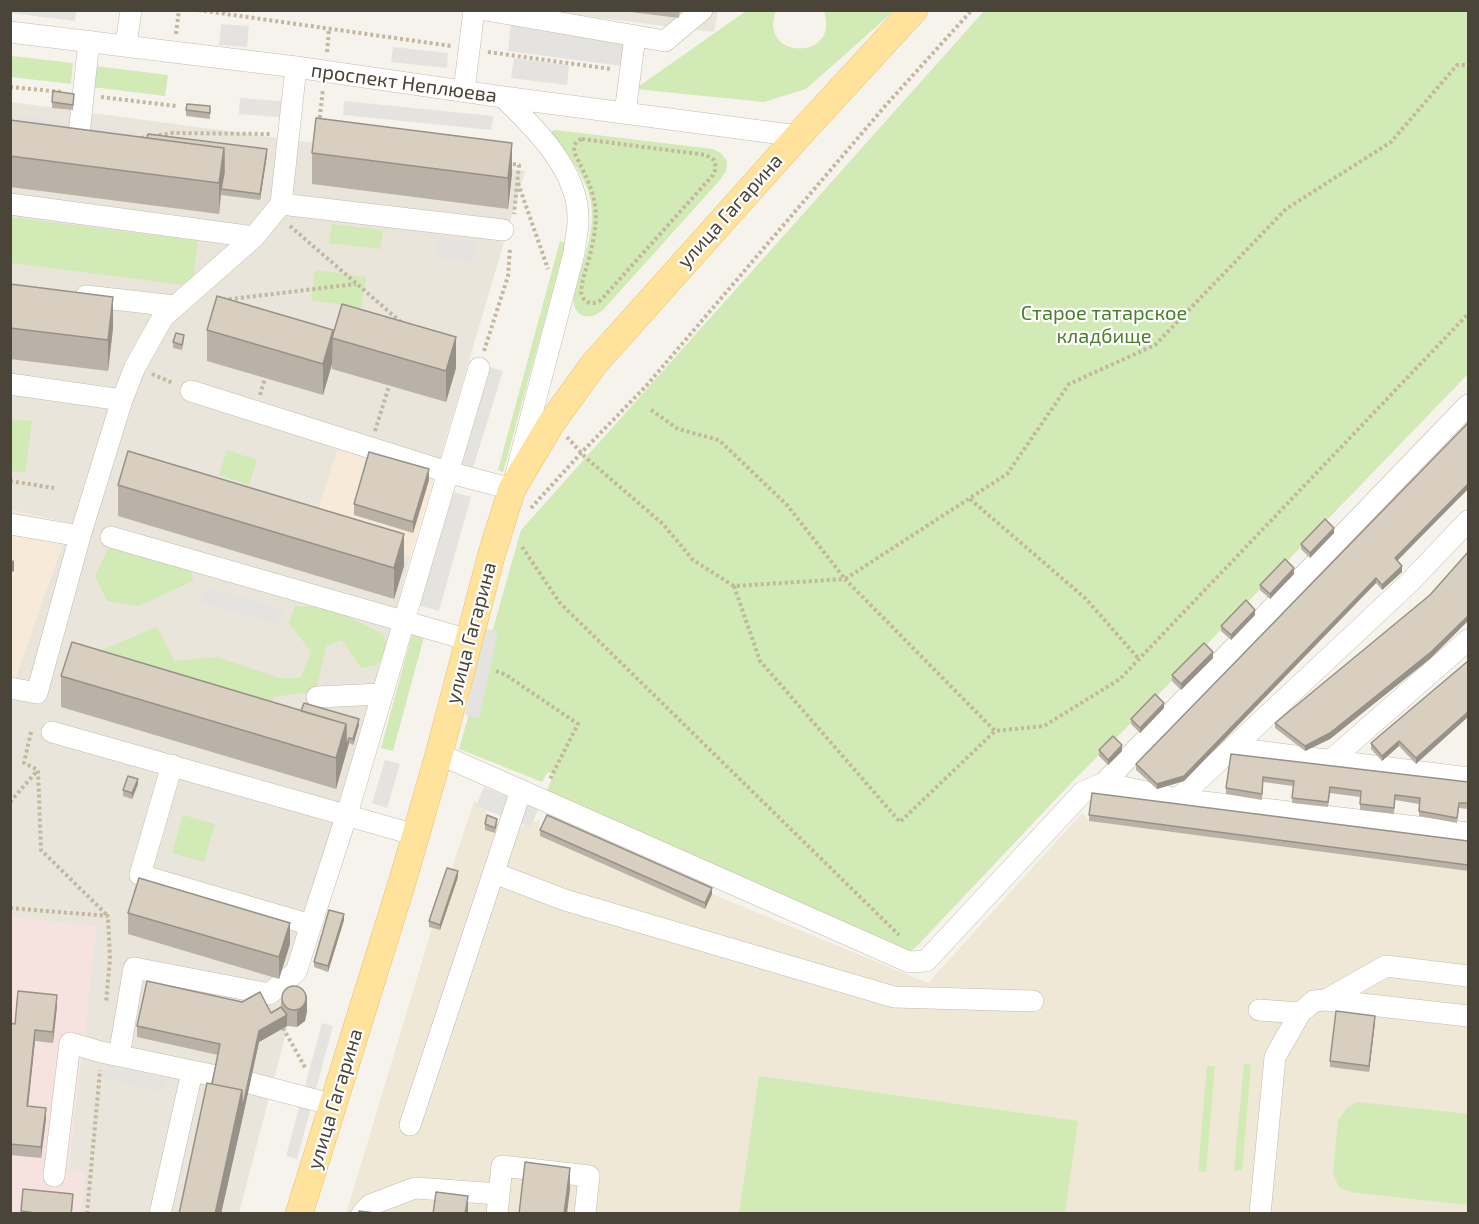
<!DOCTYPE html>
<html>
<head>
<meta charset="utf-8">
<style>
  body { margin:0 }
  #map { position:relative; width:1479px; height:1224px; overflow:hidden; background:#f6f3ec; font-family:"Exo 2",sans-serif }
  canvas { display:block }
  .frame { position:absolute; inset:0; border:12px solid #4b4439; pointer-events:none }
</style>
</head>
<body>
<div id="map">
<canvas width="1479" height="1224"></canvas>
<div class="frame"></div>
</div>
<script>
const ctx = document.querySelector('canvas').getContext('2d');
ctx.lineJoin = 'round';
function fillPath(path, color) {
  ctx.fillStyle = color;
  ctx.fill(path, 'evenodd');
}
function trace(path, color, width, dash) {
  ctx.strokeStyle = color;
  ctx.lineWidth = width;
  ctx.lineCap = dash ? 'butt' : 'round';
  ctx.setLineDash(dash || []);
  ctx.stroke(path);
}
function drawText(font, color, halo, rows, align = 'center') {
  ctx.font = font + ' "Exo 2",sans-serif';
  ctx.lineWidth = 4.5;
  ctx.setLineDash([]);
  ctx.textBaseline = 'middle';
  ctx.strokeStyle = halo;
  ctx.fillStyle = color;
  for (const [text, x, y, turn = 0] of rows) {
    ctx.save();
    ctx.translate(x, y);
    ctx.rotate((+turn || 0) * Math.PI / 180);
    ctx.textAlign = isNaN(turn) ? turn : align;
    if (halo) ctx.strokeText(text, 0, 0);
    ctx.fillText(text, 0, 0);
    ctx.restore();
  }
}
const residential = new Path2D(`
  M544,11h174l-4,21z
  M11,102l514,69 -90,305 -123,52 98,29 -171,656h-159l5,-40 -17,-2 28,-244 -86,-10 1,-226 58,-168 -58,-13z`);
const commercial = new Path2D(`
  M338,447l97,29 -25,81 -98,-29z
  M11,510l59,14 -59,167z`);
const education = new Path2D(`
  M474,801l11,5 3,13 31,9 20,-8 2,14 6,-13 165,73 216,89 154,-170 7,8 379,50v342l-1122,1 86,-286 8,2 18,-53 -8,-3z`);
const medical = new Path2D(`
  M11,917l85,10 -28,244 17,2 -5,40 -69,1z`);
const green = new Path2D(`
  M746,11h30c-19,49 65,51 48,0h70l-88,78 -42,13 -129,-13z
  M984,11h484v363l-338,350 -58,58 -154,163 -12,10 -359,-164 6,-16 -5,-3 -6,10 -83,-33 62,-219z
  M11,56l62,7 -2,21 -60,-7z
  M95,66l73,9 -3,21 -73,-9z
  M555,130l158,19 8,4 6,8 -1,10 -6,9 -117,130c-15,12 -29,7 -30,-12 6,-24 19,-58 19,-82 1,-30 -21,-59 -40,-81v-4z
  M11,217l187,24 -6,45 -181,-23z
  M332,224l51,6 -3,19 -51,-6z
  M560,241l6,2 -63,229 -5,-2z
  M315,270l51,7 -5,31 -50,-8z
  M11,419l21,2 -7,52 -14,-2z
  M227,450l30,10 -8,25 -30,-10z
  M111,543l80,26 2,12 -55,25 -31,-5 -12,-25z
  M295,606l34,1 54,27 7,18 -14,13 -15,3 -19,-28 -16,6 -10,45 -42,6 -12,23 -175,-64 70,-29 17,34 43,-4 62,21h21l11,-26 -22,-29z
  M412,634l12,3 -31,114 -12,-3z
  M183,815l32,9 -11,38 -32,-9z
  M1244,1064l7,1 -9,106 -8,-1z
  M1207,1066h8l-9,106 -8,-1z
  M759,1076l319,45 -13,92h-326z
  M1358,1102l110,12v91l-118,-13 -11,-5 -6,-13 5,-54 9,-12z`);
const parking = new Path2D(`
  M11,10h65v1l-1,10 -64,-8z
  M511,23l114,15 -4,28 -113,-15z
  M221,24l28,2 -2,21 -28,-2z
  M393,47l55,6 -1,15 -56,-6z
  M514,58l55,7 -2,20 -56,-7z
  M240,98l50,4 -1,16 -50,-4z
  M344,101l149,15 -2,14 -148,-15z
  M14,115l121,17 -2,20 -122,-16z
  M439,237l37,5 -3,20 -37,-4z
  M475,363l28,8 -31,100 -27,-8z
  M443,489l28,8 -32,114 -29,-8z
  M206,587l77,22 -4,16 -78,-23z
  M484,628l14,3 -19,87 -14,-3z
  M385,760l15,4 -13,44 -15,-5z
  M484,787l54,22 -7,19 -55,-22z
  M322,1023l11,3 -36,133 -11,-3z
  M106,1065l60,14 -3,14 -60,-15z`);
const path = new Path2D(`
  M198,10l253,36
  M176,34l3,-24
  M327,52l2,-23
  M488,52l123,17
  M10,87l53,5
  M101,97l75,9
  M319,124l4,-35
  M141,138l31,-5 99,1
  M582,139l124,16 8,5 2,8 -3,7 -112,125c-9,6 -18,3 -20,-8 1,-13 6,-25 9,-37 12,-48 5,-61 -16,-103 0,-7 1,-11 8,-13z
  M507,163l12,2 -5,49
  M518,183l30,86
  M290,226l112,97
  M223,300l133,-16
  M484,351l24,-75 2,-28
  M152,374l21,9
  M260,395l5,-17
  M651,410l27,19 41,11 68,65 58,74 162,-105 62,-90 86,-39 131,-136 105,-67 66,-77h11
  M375,431l14,-45
  M567,437l18,20 78,67 30,36 41,26 111,-7 150,152 49,-5 76,-47 348,-365
  M10,481l44,7
  M970,499l115,99 54,61
  M531,508l51,-56 65,-67 239,-280 86,-95
  M522,547l38,56 339,332
  M734,586l26,75 140,161 95,-91
  M496,671l10,4 72,49 -29,57
  M31,732l-7,31 14,7 3,80 66,65
  M10,802l27,-31
  M10,908l98,8 2,43 -4,44
  M283,1028l23,41
  M87,1214l13,-144`);
const minor = new Path2D(`
  M486,10l179,31 37,-31
  M10,32l286,35 207,30 295,39
  M126,45l5,-35
  M464,91l10,-81
  M625,113l10,-77
  M79,134l10,-93
  M10,204l244,33
  M281,204l222,26
  M86,296l89,10
  M10,384l112,16
  M191,391l256,81 65,17 62,-236c1,-11 4,-22 4,-32 2,-49 -43,-93 -75,-124
  M10,524l70,12 42,-136 13,-33 28,-50 91,-80 27,-33 15,-137
  M111,537l358,103
  M10,688l27,5 43,-157
  M317,697l65,-3
  M52,732l364,103
  M1232,748l236,30
  M439,754l470,208 17,-1 157,-169 21,-9 364,-378
  M1330,761l138,-121
  M172,765l-32,110 171,50 36,-111 132,-446
  M1104,783l74,16 290,34
  M1178,799l232,-217 58,-61
  M494,873l71,27 329,97 139,4
  M1326,1000l60,-34 82,10
  M1259,1010l41,3
  M119,1056l15,-88 135,26 27,-22 15,-47
  M250,1083l84,22
  M410,1125l111,-335
  M54,1176l16,-133 31,9 115,24
  M160,1214l32,-142
  M362,1214l8,-9 45,-17 84,6
  M497,1214l5,-48 87,10 -4,38
  M1260,1214l15,-157 25,-44 14,-12 12,-1 142,16`);
const major = new Path2D(`
  M299,1214l105,-338 35,-122 53,-201 20,-64 40,-67 42,-58 204,-228 116,-126`);
const wall = new Path2D(`
  M215,10h13l-2,3z
  M615,10h65l-1,8z
  M74,99l-1,11 -21,-2v-6z
  M186,110l24,2v7l-24,-3z
  M10,120l257,35 -7,45 -39,-5 -2,19 -209,-27z
  M312,153l200,21 -4,35 -196,-25z
  M10,284l103,44 -5,43 -98,-12z
  M207,330l126,5 123,33 -10,34 -114,-33v-5l-9,31 -116,-34z
  M184,340l-2,10 -9,-2v-6z
  M1468,423v66l-71,72 5,11 -20,18 -6,-7 -192,198 -27,8 -21,-19v-6z
  M429,480l-16,53 -59,-18v-11z
  M118,485l286,81 -10,33 -276,-83z
  M1334,533l-24,25 -9,-9v-5z
  M1294,574l-24,25 -10,-9v-5z
  M1430,595l1,63 -101,81 -25,12 -30,-23v-5z
  M1255,615l-24,25 -10,-9v-5z
  M1213,658l-32,32 -9,-9v-6z
  M1468,661l-52,103 -17,-18 -17,15 -11,-12v-6z
  M61,676l240,35 58,14 -6,20 -4,-2 -13,46 -275,-82z
  M1164,708l-24,25 -9,-9v-5z
  M1099,750l23,1 -14,14 -9,-9z
  M1231,754l237,28v27l-9,-1 -2,15 -38,-7v-12l-24,-4 -1,14 -34,-4v-13l-30,-4 -2,14 -36,-4 1,-17 -30,-4 -1,18 -36,-6v-6z
  M138,784l-6,15 -9,-3v-6z
  M1089,815l379,26v30l-379,-50z
  M485,824h12l-2,9 -10,-3z
  M540,830l172,64 -7,15 -165,-73z
  M458,877l-18,53 -11,-3v-6z
  M128,913l162,31 -11,35 -151,-45z
  M344,920l-16,52 -14,-5v-5z
  M281,1001l26,10 -2,10 -8,6 -10,-1 -28,16 -38,172h-42l39,-159 -81,-18v-11l134,-13 10,-6z
  M57,1006l-4,37 -18,-2 -7,65 18,13 -5,39 -31,-3v-132l5,1z
  M1375,1022l-6,50 -39,-5v-6z
  M23,1189l50,11 -1,14h-51z`);
const shadedWall = new Path2D(`
  M512,143v31l-4,35v-31z
  M224,148v31l-3,10 -2,25v-31z
  M267,149v6l-7,45v-6z
  M113,297v31l-5,43v-31z
  M333,330l-1,34 -9,31v-31z
  M456,337v31l-10,34v-31z
  M429,469v11l-16,53v-11z
  M1468,484v5l-73,74v-5z
  M1334,528v5l-24,25v-5z
  M404,534v32l-10,33v-31z
  M14,560v11l-4,2v-11z
  M1402,566v6l-20,18v-5z
  M1294,568v6l-24,25v-5z
  M1376,578v5l-192,198 -27,8v-5z
  M1255,610v5l-24,25v-5z
  M1468,616v5l-37,37 -101,81 -25,12v-5z
  M1213,652v6l-32,32v-6z
  M1164,703v5l-24,25v-5z
  M1468,712v5l-52,47v-6z
  M359,719v6l-6,20v-6z
  M346,724l3,14v5l-13,46v-31z
  M1399,741v5l-17,15v-5z
  M1122,745v6l-14,14v-5z
  M138,779v5l-6,15v-6z
  M458,871v6l-18,53v-5z
  M712,888v6l-7,15v-6z
  M344,914v6l-16,52v-6z
  M290,923v21l-11,35v-22z
  M57,995v11l-4,37v-11z
  M307,995v16l-2,10 -8,6v-16z
  M287,1015v11l-28,16 -17,79v-11l17,-79z
  M1375,1016v6l-6,50v-6z
  M35,1030v11l-8,76v-11z
  M242,1090v31l-21,93h-6z
  M46,1108v11l-5,39v-11z
  M570,1168v21l-3,25h-3z
  M468,1196v18h-3z`);
const building = new Path2D(`
  M53,91l21,3 -1,11 -21,-3z
  M187,104l23,2v7l-24,-3z
  M316,118l196,25 -4,35 -196,-25z
  M10,120l214,28 -5,35 -209,-27z
  M148,134l119,15 -7,45 -39,-5 3,-16v-25l-77,-10z
  M10,284l103,13 -5,43 -98,-12z
  M217,296l116,34 -10,34 -116,-34z
  M342,304l114,33 -10,34 -114,-33z
  M176,333l8,2 -2,10 -9,-3z
  M1468,423v61l-73,74 7,8 -20,19 -6,-7 -192,198 -27,8 -21,-20z
  M128,451l276,83 -10,34 -276,-83z
  M369,452l60,17 -16,53 -59,-18z
  M1325,519l9,9 -24,25 -9,-9z
  M1468,552v64l-37,36 -101,81 -25,13 -30,-23 155,-128z
  M1285,559l9,9 -24,26 -10,-9z
  M1246,600l9,10 -24,25 -10,-9z
  M72,642l274,82 -10,34 -275,-82z
  M1204,643l9,9 -32,32 -9,-9z
  M1468,661v51l-52,46 -17,-17 -17,15 -11,-13z
  M1155,694l9,9 -24,25 -9,-9z
  M304,703l55,16 -6,20 -4,-1 -3,11v-25l-45,-13z
  M1113,736l9,9 -14,15 -9,-10z
  M1231,754l237,28v21h-9l-2,15 -38,-7 1,-13 -25,-3 -1,13 -34,-4 1,-13 -31,-4 -2,15 -36,-4 2,-17 -31,-4 -1,17 -36,-6z
  M128,776l10,3 -6,14 -9,-3z
  M1092,793l376,48v24l-379,-50z
  M487,815l10,4 -2,9 -10,-4z
  M547,815l165,73 -7,15 -165,-73z
  M447,868l11,3 -18,54 -11,-4z
  M139,878l151,45 -11,34 -151,-44z
  M329,910l15,4 -16,52 -14,-4z
  M147,981l95,21 18,-10 11,21 10,-6 6,8 -28,16 -17,79v-20l-30,-6 8,-40 -83,-18z
  M282 998a12 12 0 1 1 24 0a12 12 0 1 1-24 0Z
  M18,991l39,4 -4,37 -18,-2 -8,76 19,2 -5,39 -31,-3v-121l5,1z
  M1336,1011l39,5 -6,50 -39,-5z
  M207,1083l35,7 -27,124h-36z
  M525,1162l45,6 -6,46h-45z
  M23,1189l50,5 -2,20h-29l-21,-3z
  M436,1192l32,4 -3,18h-32z
  M359,1211l25,3h-25z`);
const streetNames = [
  ["проспект Неплюева",404,83,8],
  ["улица Гагарина",730,211,-48],
  ["улица Гагарина",471,633,-75],
  ["улица Гагарина",335,1099,-73]
];
const parkNames = [
  ["Старое татарское",1104,313],
  ["кладбище",1104,336]
];
fillPath(residential, '#eae5da');
fillPath(commercial, '#f7ead8');
fillPath(education, '#efe8d6');
fillPath(medical, '#f6e3e0');
fillPath(green, '#d2eab5');
fillPath(parking, '#e5e3e0');
trace(minor, '#c2bbae', 22);
trace(major, '#e6c16a', 28);
trace(path, '#c4b79f', 4, [3, 3]);
trace(minor, '#fff', 21);
trace(major, '#ffe39c', 27);
fillPath(wall, '#bab2a6');
fillPath(shadedWall, '#979187');
fillPath(building, '#d8cfc1');
trace(building, '#979187', 1.5);
drawText('20px', '#4b4439', '#fff', streetNames);
drawText('20px', '#4a7f2a', '#fff', parkNames);
</script>
</body>
</html>
